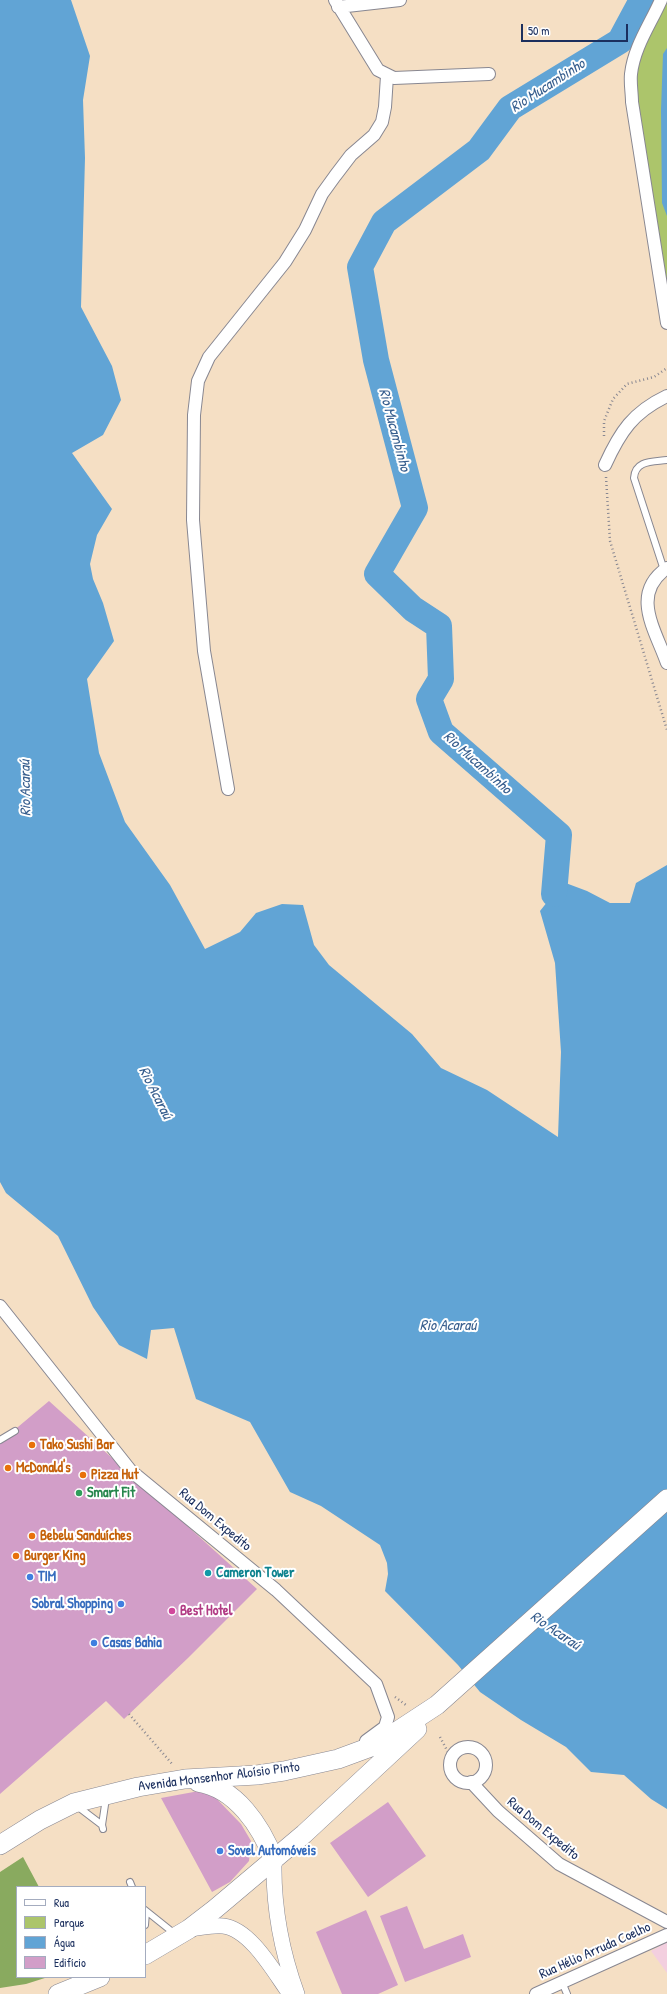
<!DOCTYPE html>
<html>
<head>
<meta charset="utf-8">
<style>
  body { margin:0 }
  #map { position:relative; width:667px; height:1994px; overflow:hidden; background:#f5dfc4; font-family:"Patrick Hand",sans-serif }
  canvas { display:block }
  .legend { position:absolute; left:16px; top:1886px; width:130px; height:92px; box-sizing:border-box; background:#fff; border:1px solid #a4acbf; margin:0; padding:5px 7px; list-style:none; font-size:12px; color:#1b2f5e }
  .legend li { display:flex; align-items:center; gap:8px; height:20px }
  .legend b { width:20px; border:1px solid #a4acbf }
  .scale { position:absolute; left:521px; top:24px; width:107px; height:18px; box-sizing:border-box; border:2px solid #1b2f5e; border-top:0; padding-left:5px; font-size:12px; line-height:14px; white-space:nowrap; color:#1b2f5e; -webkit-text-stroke:3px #fff; paint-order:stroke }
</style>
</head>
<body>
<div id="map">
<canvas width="667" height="1994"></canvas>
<ul class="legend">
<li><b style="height:5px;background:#fff"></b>Rua</li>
<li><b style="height:11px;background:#acc56b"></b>Parque</li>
<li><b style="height:11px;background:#61a4d5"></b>Água</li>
<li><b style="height:11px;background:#d29ec8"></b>Edifício</li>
</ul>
<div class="scale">50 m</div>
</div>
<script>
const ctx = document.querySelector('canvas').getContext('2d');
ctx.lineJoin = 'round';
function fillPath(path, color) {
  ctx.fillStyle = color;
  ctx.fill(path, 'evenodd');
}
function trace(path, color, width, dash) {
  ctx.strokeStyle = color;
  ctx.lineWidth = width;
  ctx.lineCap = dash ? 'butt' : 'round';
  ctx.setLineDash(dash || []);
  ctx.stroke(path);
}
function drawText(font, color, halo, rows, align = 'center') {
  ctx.font = font + ' "Patrick Hand",sans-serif';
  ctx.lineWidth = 4;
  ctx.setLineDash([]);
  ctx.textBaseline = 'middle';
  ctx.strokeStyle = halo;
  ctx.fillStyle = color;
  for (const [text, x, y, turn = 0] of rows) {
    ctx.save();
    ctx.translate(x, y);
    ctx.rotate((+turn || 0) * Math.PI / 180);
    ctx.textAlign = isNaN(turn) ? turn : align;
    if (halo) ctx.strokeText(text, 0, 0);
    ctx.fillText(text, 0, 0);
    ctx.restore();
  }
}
const built = new Path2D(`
  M667,1942v31l-16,-22z`);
const green = new Path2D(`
  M661,0h6v323l-36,-248z`);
const forest = new Path2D(`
  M23,1857l16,30h-22v90h31l-22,7 -26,4v-116z`);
const water = new Path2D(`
  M0,0h71l19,56 -7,44 2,58 -4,149 31,59 9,34 -18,35 -31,18 40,56 -15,26 -7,29 3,15 10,24 11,38 -27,38 12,74 26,69 45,63 35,64 35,-17 16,-19 26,-9 21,1 11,40 15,20 83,69 29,34 46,22 71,47 3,-85 -6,-89 -15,-52 23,-29 24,9 23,12h20l6,-20 31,-18v944l-16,-10 -27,-24 -33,-3 -25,-25 -45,-27 -41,-28 -22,-27 -73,-74 3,-17 -1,-11 -7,-18 -59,-39 -31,-14 -40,-70 -54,-23 -22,-71 -23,2 -4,29 -28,-14 -26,-38 -35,-71 -52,-43 -6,-11z
  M667,48v168l-5,-13 -1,-93 2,-56z`);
const river = new Path2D(`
  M554,894l5,-59 -118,-103 -12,-33 12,-20 -2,-53 -26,-17 -36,-35 38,-66 -39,-148 -16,-93 24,-45 95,-72 31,-42 110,-67 22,-41`);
const building = new Path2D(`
  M49,1401l208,188 -69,69 -64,61 -18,-18 -106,93v-352z
  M199,1791l13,3 29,30 10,17 -2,20 -19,21 -18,10 -51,-94z
  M388,1802l38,54 -58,41 -38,-54z
  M407,1906l17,43 39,-15 8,23 -66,25 -25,-66z
  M366,1910l32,75 -20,9h-36l-26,-62z`);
const path = new Path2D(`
  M604,436v-15l9,-22 14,-15 27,-7 13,-9
  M606,477l4,64 57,189
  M395,1697l11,8
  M129,1714l44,51
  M440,1737l11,21`);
const service = new Path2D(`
  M664,570l-30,-92c1,-18 19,-16 33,-18
  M0,1440l15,-9
  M77,1806l25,19
  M103,1829l-1,-4 4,-27
  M130,1882l2,5
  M145,1910l30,24
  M145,1925l1,-13
  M562,1982l5,12`);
const minor = new Path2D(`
  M335,0l43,70 16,8 95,-4
  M661,0c-11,25 -27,47 -30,74 -1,9 1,19 1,28l35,221
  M338,7l62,-7
  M605,465c15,-33 28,-53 62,-69
  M667,568c-37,26 -12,61 0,95
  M228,789l-24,-138 -11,-131 1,-105 4,-34 11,-24 76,-95 20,-32 17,-36 13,-18 16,-21 23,-20 8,-13 3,-15 2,-31
  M0,1306l131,165 145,119 100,94 12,33 -3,10 -19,14
  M450 1765a18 18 0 1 1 36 0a18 18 0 1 1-36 0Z
  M471,1782l27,29 61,53 108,58
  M536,1994l131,-59`);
const tertiary = new Path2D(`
  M274,1860c-1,48 7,90 23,134
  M189,1929c11,-1 23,-4 34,-3 28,3 52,48 67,68`);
const primary = new Path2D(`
  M198,1782c38,6 63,44 76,78
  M0,1845l40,-25 34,-17 64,-16 47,-8 72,-4 27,-4 54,-12 38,-14 61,-40 230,-206
  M145,1955l44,-26 26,-20 89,-75 113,-105
  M58,1994l42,-17`);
const markers = [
  [32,1445,4,"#e8710a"],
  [8,1468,4,"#e8710a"],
  [83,1475,4,"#e8710a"],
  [79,1493,4,"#2e9e5b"],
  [32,1536,4,"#e8710a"],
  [16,1556,4,"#e8710a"],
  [208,1573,4,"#0f9aa8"],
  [30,1577,4,"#3f7fe0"],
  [121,1604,4,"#3f7fe0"],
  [172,1611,4,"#d1479c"],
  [94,1643,4,"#3f7fe0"],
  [220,1851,4,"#3f7fe0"]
];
const foodNames = [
  ["Tako Sushi Bar",40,1445],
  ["McDonald's",16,1468],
  ["Pizza Hut",91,1475],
  ["Bebelu Sanduíches",40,1536],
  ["Burger King",24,1556]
];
const leisureNames = [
  ["Smart Fit",87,1493]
];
const streetNames = [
  ["Rua Dom Expedito",215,1520,40],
  ["Avenida Monsenhor Aloísio Pinto",219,1777,-7],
  ["Rua Dom Expedito",543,1829,40],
  ["Rua Hélio Arruda Coelho",595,1951,-24]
];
const cultureNames = [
  ["Cameron Tower",216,1573]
];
const shopNames = [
  ["TIM",38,1577],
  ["Sobral Shopping",113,1604,"right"],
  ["Casas Bahia",102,1643],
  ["Sovel Automóveis",228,1851]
];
const hotelNames = [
  ["Best Hotel",180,1611]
];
const waterNames = [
  ["Rio Mucambinho",548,86,-33],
  ["Rio Mucambinho",394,430,75],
  ["Rio Mucambinho",477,763,42],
  ["Rio Acaraú",26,788,-91],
  ["Rio Acaraú",155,1093,63],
  ["Rio Acaraú",448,1326],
  ["Rio Acaraú",555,1631,34]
];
fillPath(built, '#f3cfdf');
fillPath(green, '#acc56b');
fillPath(forest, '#89aa5f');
fillPath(water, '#61a4d5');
trace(river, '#61a4d5', 26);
fillPath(building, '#d29ec8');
trace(service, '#888791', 8);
trace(minor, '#888791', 14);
trace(tertiary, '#888791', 16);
trace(primary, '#888791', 20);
trace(path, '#888791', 2.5, [1, 3]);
trace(service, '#fff', 6);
trace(minor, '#fff', 12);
trace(tertiary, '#fff', 15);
trace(primary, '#fff', 19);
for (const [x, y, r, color] of markers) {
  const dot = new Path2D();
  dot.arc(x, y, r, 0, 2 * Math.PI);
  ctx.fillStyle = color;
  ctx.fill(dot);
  trace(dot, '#fff', 1.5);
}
drawText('bold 14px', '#c56008', '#fff', foodNames, 'left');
drawText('bold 14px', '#27864d', '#fff', leisureNames, 'left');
drawText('14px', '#1b2f5e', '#fff', streetNames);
drawText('bold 14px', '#0d838f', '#fff', cultureNames, 'left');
drawText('bold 14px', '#366cbe', '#fff', shopNames, 'left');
drawText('bold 14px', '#b23c85', '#fff', hotelNames, 'left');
drawText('italic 15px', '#375e8e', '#fff', waterNames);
</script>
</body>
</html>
